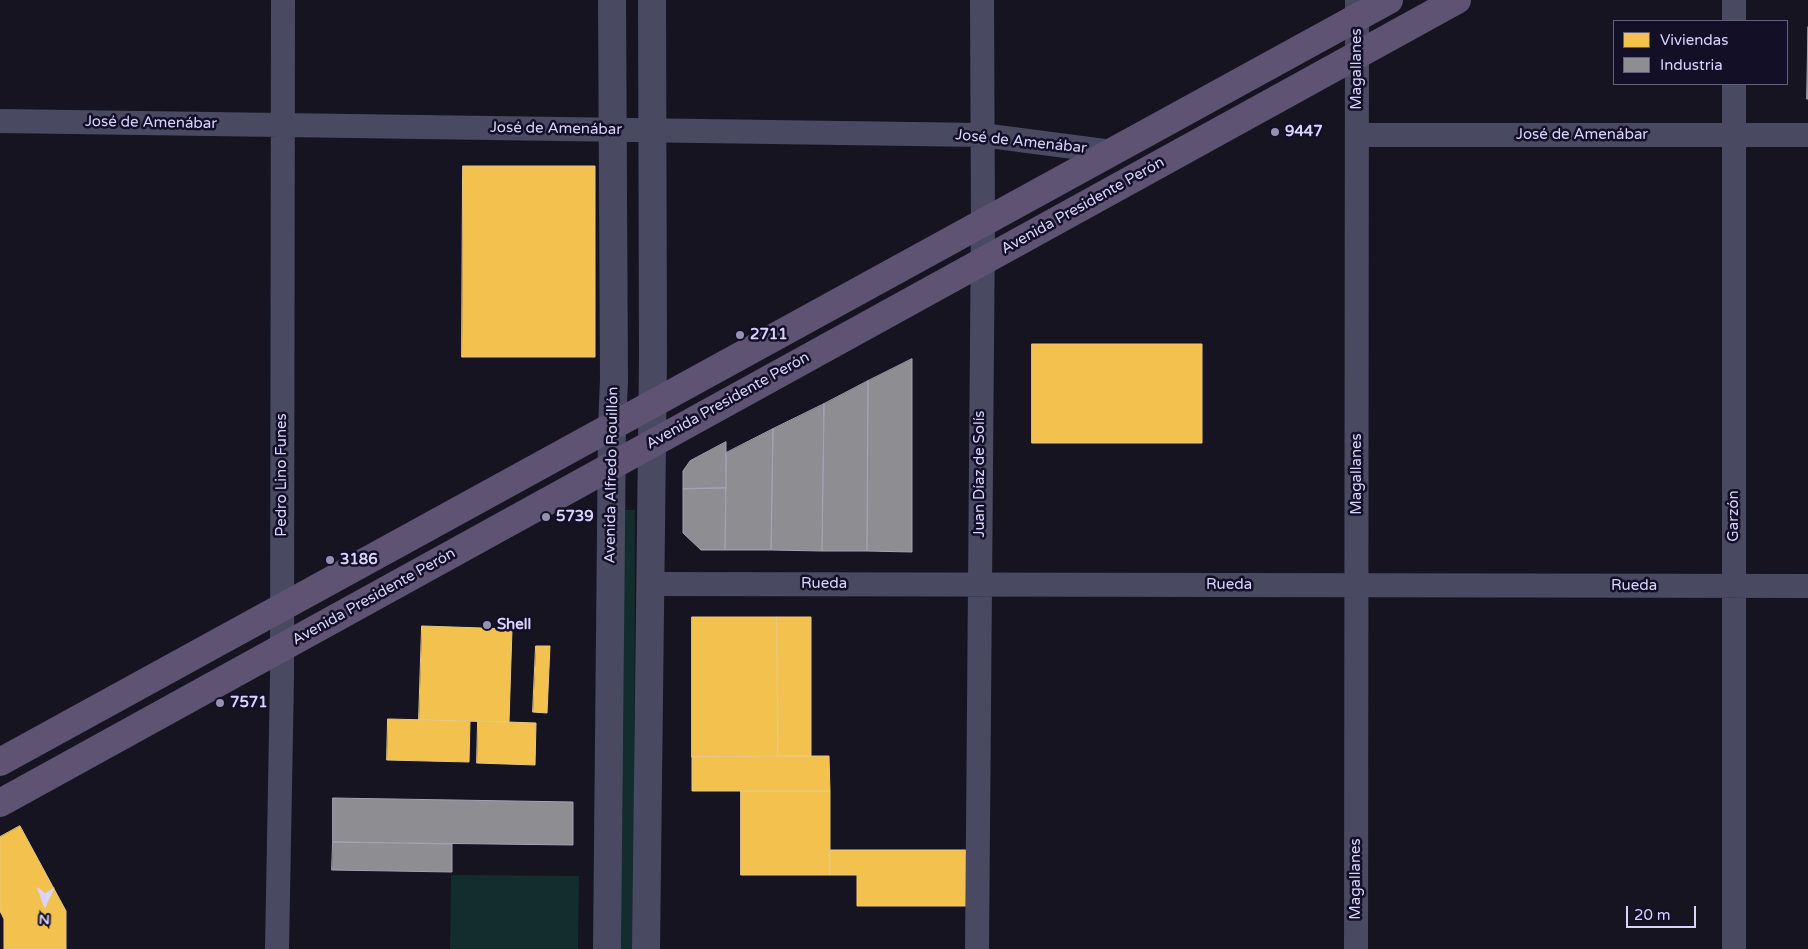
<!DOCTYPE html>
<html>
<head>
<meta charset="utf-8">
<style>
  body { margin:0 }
  #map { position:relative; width:1808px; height:949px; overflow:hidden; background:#161421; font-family:"Varela Round",sans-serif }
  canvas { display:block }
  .legend { position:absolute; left:1613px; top:20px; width:175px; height:65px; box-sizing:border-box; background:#130f26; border:1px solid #625e7d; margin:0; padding:6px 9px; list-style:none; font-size:15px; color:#d9d4ff }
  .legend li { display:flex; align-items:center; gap:10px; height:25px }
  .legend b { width:25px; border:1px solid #625e7d }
  .north { position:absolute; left:20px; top:879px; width:50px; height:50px; -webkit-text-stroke:4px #130f26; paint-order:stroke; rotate:182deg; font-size:14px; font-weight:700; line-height:20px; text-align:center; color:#d9d4ff }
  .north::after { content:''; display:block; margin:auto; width:18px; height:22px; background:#d9d4ff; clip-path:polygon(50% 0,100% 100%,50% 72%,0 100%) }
  .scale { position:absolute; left:1626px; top:906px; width:70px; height:22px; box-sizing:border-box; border:2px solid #d9d4ff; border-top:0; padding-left:6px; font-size:15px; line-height:18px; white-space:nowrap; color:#d9d4ff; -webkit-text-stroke:4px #130f26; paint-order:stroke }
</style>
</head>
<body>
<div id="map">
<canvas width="1808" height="949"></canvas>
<ul class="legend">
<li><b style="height:14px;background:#f2c14e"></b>Viviendas</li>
<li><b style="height:14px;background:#8d8d92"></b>Industria</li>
</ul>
<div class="north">N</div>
<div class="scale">20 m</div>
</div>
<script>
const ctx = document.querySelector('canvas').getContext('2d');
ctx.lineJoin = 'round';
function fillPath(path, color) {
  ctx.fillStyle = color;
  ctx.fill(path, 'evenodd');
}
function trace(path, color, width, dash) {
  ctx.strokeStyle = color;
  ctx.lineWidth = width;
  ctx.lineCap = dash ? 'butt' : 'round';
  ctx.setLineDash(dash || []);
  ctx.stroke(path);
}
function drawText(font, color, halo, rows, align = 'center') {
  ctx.font = font + ' "Varela Round",sans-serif';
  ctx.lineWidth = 5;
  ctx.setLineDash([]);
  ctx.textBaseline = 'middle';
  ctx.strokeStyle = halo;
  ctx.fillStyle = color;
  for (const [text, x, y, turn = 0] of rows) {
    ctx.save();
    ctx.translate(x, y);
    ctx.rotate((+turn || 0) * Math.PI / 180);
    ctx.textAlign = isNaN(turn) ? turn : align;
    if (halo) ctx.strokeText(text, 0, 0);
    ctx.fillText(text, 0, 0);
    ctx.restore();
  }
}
const green = new Path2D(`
  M621,510h14l-1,439h-15z
  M451,875l128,1 -1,73h-128z`);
const homes = new Path2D(`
  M463,166h132v191h-133z
  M1032,344h170v99h-170z
  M692,617h85l1,139 -86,1z
  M777,617h34v139h-33z
  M422,626l90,3 -3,93 -90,-2z
  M536,646h14l-3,67 -14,-1z
  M388,719l82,2 -1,41 -82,-2z
  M478,721l58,2 -1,42 -58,-2z
  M778,756h51l1,35h-138v-34z
  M741,791h89v84h-89z
  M20,826l46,85v38h-62v-30l-4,-8v-74z
  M830,850h136v56h-109v-31h-27z`);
const industry = new Path2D(`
  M1808,27v72h-1z
  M912,359v193l-45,-1 1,-170z
  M868,381l-1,170h-45l2,-147z
  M824,404l-2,147 -51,-1 2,-121z
  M773,429l-2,121h-46l1,-97z
  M726,442v46l-43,1v-18l7,-10z
  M726,488l-1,62h-24l-18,-17v-44z
  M333,798l240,4v43l-240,-3z
  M333,842l119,2v28l-120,-2z`);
const minor = new Path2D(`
  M1734,21v-21
  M0,121l982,14 130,17
  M1357,135h451
  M651,584l1157,2
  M277,949l5,-272 1,-677
  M977,949l6,-726 -1,-223
  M1356,949l1,-949
  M1734,949v-865`);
const tertiary = new Path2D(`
  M607,949l5,-522 2,-47 -2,-380
  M646,949l7,-591 -1,-358`);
const primary = new Path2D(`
  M0,762l1389,-762
  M0,803l1457,-803`);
const markers = [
  [1275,132,5,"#9591b1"],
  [740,335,5,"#9591b1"],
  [546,517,5,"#9591b1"],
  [330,560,5,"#9591b1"],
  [487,625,5,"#9591b1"],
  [220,703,5,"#9591b1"]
];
const streetNames = [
  ["Magallanes",1357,69,-90],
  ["José de Amenábar",151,123,1],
  ["José de Amenábar",556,129,1],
  ["José de Amenábar",1582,135],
  ["José de Amenábar",1021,142,6],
  ["Avenida Presidente Perón",1083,206,-29],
  ["Avenida Presidente Perón",728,401,-29],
  ["Juan Díaz de Solís",980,474,-90],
  ["Magallanes",1357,474,-90],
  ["Pedro Lino Funes",282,475,-90],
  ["Avenida Alfredo Rouillón",612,475,-89],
  ["Garzón",1734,516,-90],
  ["Rueda",824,584],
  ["Rueda",1229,585],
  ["Rueda",1634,586],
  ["Avenida Presidente Perón",374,597,-29],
  ["Magallanes",1356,879,-90]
];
const poiNames = [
  ["9447",1285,132],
  ["2711",750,335],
  ["5739",556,517],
  ["3186",340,560],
  ["Shell",497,625],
  ["7571",230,703]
];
fillPath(green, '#132c2d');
fillPath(homes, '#f2c14e');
trace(homes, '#eac783', 1);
fillPath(industry, '#8d8d92');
trace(industry, '#a4a2b3', 1);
trace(minor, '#4a4962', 24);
trace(tertiary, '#4a4962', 28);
trace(primary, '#5e5373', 28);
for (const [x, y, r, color] of markers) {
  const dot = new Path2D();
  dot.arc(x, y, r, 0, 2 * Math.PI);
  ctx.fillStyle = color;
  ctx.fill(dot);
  trace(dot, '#130f26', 2);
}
drawText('15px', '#d9d4ff', '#130f26', streetNames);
drawText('bold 15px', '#d9d4ff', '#130f26', poiNames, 'left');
</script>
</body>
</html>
